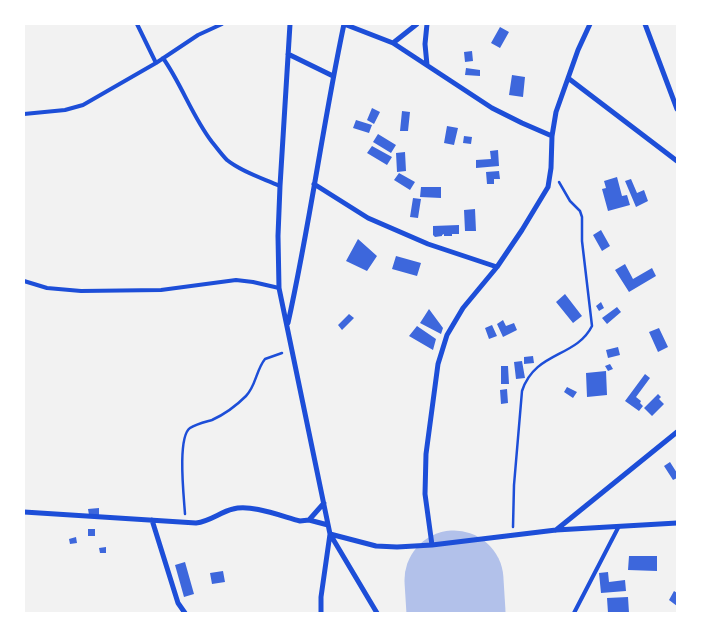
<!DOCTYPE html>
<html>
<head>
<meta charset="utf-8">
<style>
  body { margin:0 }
  #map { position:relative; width:701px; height:637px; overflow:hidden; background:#f2f2f2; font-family:"Roboto Condensed",sans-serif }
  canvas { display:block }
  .frame { position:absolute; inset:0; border:25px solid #fff; pointer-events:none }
</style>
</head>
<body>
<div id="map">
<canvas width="701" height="637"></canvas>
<div class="frame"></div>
</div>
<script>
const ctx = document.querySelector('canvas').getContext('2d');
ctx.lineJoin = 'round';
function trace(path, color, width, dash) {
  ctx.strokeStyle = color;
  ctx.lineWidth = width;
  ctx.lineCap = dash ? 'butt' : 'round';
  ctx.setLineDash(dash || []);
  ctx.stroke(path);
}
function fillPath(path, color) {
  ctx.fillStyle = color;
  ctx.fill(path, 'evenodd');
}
const runway = new Path2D(`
  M454,580l2,33`);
const building = new Path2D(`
  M500,27l9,5 -9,16 -9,-5z
  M472,51l1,10 -8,1 -1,-10z
  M466,68l14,2v6l-15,-1z
  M512,75l13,2 -2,20 -14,-2z
  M372,108l8,4 -6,12 -7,-4z
  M402,111l8,1 -2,19h-8z
  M356,120l16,5 -3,8 -16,-5z
  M447,126l11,2 -4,17 -10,-2z
  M378,134l18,11 -5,8 -18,-11z
  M464,136l8,1 -1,7 -8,-1z
  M372,146l20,11 -5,8 -20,-12z
  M498,150l1,16 -23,2v-8l15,-1 -1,-8z
  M405,152l1,19 -9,1 -1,-19z
  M499,171l1,8h-6v5h-7l-1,-12z
  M399,173l16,9 -5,8 -16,-10z
  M617,177l5,19 5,-1 3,10 -22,6 -6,-22 4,-1 -2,-7z
  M631,179l6,14 7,-3 4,11 -12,6 -11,-26z
  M421,187h20v11l-21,-1z
  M413,198l8,1 -3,19 -8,-1z
  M475,209l1,22h-11l-1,-21z
  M459,225v9h-7v2h-8v-2l-2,1v1l-7,1 -2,-2v-9z
  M601,230l9,16 -8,5 -9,-16z
  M358,239l19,17 -10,15 -21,-10z
  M396,256l25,7 -4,13 -25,-7z
  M625,264l8,15 19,-11 4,8 -27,16 -14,-22z
  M565,294l17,22 -9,7 -17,-21z
  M601,302l3,6 -5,3 -3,-5z
  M617,307l4,5 -14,12 -5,-6z
  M429,309l14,19 -2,6 -21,-11z
  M349,314l5,4 -12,12 -4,-5z
  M503,320l3,6 8,-3 3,7 -14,7 -6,-13z
  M492,325l5,11 -8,3 -4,-11z
  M417,326l19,13 -3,11 -24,-14z
  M659,328l9,19 -10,5 -9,-20z
  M618,347l2,8 -12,3 -2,-8z
  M533,356l1,7 -10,1v-7z
  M522,361l3,17 -9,1 -2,-17z
  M610,364l3,5 -5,2 -3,-5z
  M501,366h7l1,18h-8z
  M606,371l1,24 -20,2 -1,-24z
  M645,374l5,4 -14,19 5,4 -1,2 3,3 -4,5 -14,-10z
  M567,387l10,5 -4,6 -9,-6z
  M507,389l1,14 -7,1 -1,-14z
  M658,394l3,3 -2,2 5,5 -12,12 -8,-8z
  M670,462l7,11v5l-4,2 -9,-14z
  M99,508v7h-10l-1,-6z
  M88,529h7v7h-7z
  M76,537l1,6 -7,1 -1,-5z
  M106,547v6h-6l-1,-5z
  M629,556h28v15l-29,-1z
  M185,562l9,32 -10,3 -9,-32z
  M223,571l2,11 -13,2 -2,-11z
  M608,572l1,10 16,-2 1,11 -25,2 -2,-20z
  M674,591l3,2v13l-8,-6z
  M628,597l1,16h-21l-1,-15z`);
const path = new Path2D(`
  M185,514c-1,-16 -8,-77 5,-86 6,-4 15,-6 22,-8 11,-5 25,-15 34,-24 10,-10 10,-26 19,-37l17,-6
  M513,527l1,-42 8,-94c13,-40 54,-33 70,-65l-10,-85v-24l-2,-6 -10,-10 -11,-19`);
const service = new Path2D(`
  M137,24l19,39
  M163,58c19,27 29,58 49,84 5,6 10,13 15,18 15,12 35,18 53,26
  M24,114l41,-4 18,-5 73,-42 42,-28 24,-11
  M24,281l23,7 34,3 80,-1 75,-10 17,2 26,6
  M574,613l45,-87`);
const minor = new Path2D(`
  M290,24l-10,162 -2,50 1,52 51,246 47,79
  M344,24l49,19 99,65 30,15 30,13
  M427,24l-2,20 2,21
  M645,24l32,85
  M393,43l24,-19
  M288,54l45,22
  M568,78l109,83
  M314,184l54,34 60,26 69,23
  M288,323c22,-99 35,-200 56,-299
  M24,512l172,11c15,-2 24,-11 37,-14 18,-5 48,7 67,12l9,-1 15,-17
  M152,520l26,83 7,10
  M309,520l19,5
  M556,530l121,-98
  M432,545l-7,-51 1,-40 12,-90 9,-29 16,-27 34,-41 25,-37 26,-43 3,-19 1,-32 4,-24 22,-62 12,-26
  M321,613v-16l9,-63 46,12 21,1 35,-2 124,-15 121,-7`);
trace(runway, '#b2c1ea', 99);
fillPath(building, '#3d67dc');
trace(path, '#1d4ed8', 2.5);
trace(service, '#1d4ed8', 4);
trace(minor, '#1d4ed8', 5);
</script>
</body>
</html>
